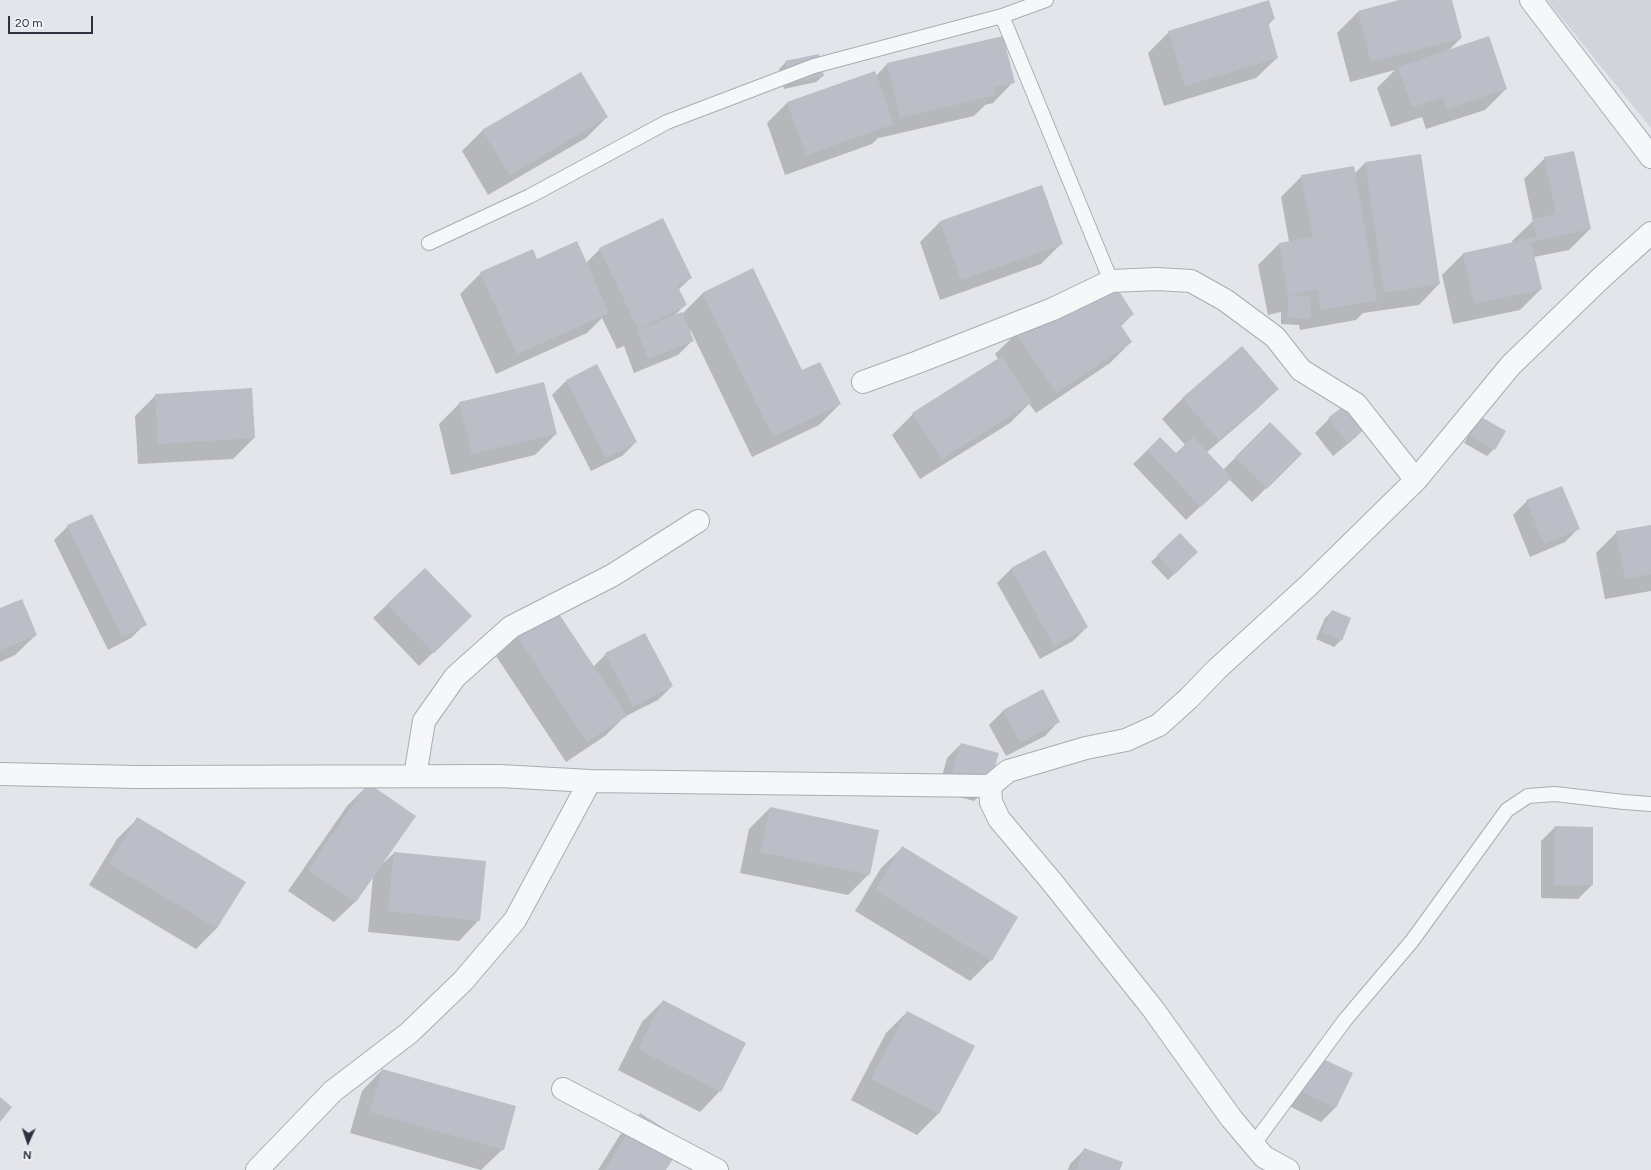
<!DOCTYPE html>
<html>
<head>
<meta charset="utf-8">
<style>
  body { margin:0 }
  #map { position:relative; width:1651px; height:1170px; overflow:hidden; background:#e4e5ea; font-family:Figtree,sans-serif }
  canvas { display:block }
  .north { position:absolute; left:8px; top:1122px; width:40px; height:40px; -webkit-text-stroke:3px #f3f5f8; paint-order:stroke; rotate:183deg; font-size:11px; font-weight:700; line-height:16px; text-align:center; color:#2d3241 }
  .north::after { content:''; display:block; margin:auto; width:14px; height:18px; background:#2d3241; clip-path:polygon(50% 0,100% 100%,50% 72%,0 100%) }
  .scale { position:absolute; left:8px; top:16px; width:85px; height:18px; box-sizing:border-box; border:2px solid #2d3241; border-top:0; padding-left:5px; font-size:12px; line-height:14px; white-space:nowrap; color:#2d3241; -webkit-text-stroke:3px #f3f5f8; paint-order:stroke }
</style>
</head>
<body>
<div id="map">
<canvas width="1651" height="1170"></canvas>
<div class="north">N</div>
<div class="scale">20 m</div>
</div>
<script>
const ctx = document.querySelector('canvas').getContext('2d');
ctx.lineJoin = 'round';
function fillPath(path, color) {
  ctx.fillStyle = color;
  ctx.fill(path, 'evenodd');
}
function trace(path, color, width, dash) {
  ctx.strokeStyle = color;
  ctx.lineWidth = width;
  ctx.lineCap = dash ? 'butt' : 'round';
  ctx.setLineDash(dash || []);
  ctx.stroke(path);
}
const built = new Path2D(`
  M1547,0h104v128z`);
const shadow = new Path2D(`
  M1403,0h48l10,38 -13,13 58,38 -21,21 -59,19 -4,-12 -31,10 -14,-39 18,-18 -45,12 -13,-49 21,-21z
  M1274,19l-6,6 9,33 -21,20 -92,28 -16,-53 21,-21z
  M786,62l37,14 -7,6 -32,7 -5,-20z
  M887,64l126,18 -20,21 -8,2 -11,11 -95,22v-1l-7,7 -87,31 -18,-52 20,-20 89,-27z
  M607,117l-21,21 -98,57 -26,-44 21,-21z
  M1545,158l45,71 -21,21 -35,7 7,32 -21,21 -67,14 -11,-49 21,-21 50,-11 -1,-2 21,-20 -9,-42z
  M1365,163l74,121 -20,21 -56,8 -7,7 -56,10 -1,-5 -18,-1v-12l-13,3 -10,-50 21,-21 10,-2 -8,-45 21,-21 52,-2z
  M940,222l122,21 -21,21 -101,36 -20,-58z
  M600,249l91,29 -13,12 7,15 -11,11 8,-2 21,-21 98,79 39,32 -21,21 -67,32 -61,-126 -2,1 3,9 -14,14 -44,18 -10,-27 -7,3 -15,-31 -15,15 -91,41 -36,-80 21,-21 56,-12 49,2z
  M1133,314l-13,13 11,15 -21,21 -74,50 -7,-9 -19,19 -90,56 -28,-44 21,-21 85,-55 -3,-5 21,-20z
  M566,381l70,61 -14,14 -31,15 -39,-76z
  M1278,389l-21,20 -51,44 17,17 47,-47 31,31 -49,48 -23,-23 -43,41 -53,-56 27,-26 16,17 10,-9 -24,-27 21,-21z
  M156,395l98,43 -21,21 -95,5 -3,-48z
  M1351,401l18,23 -14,14 -22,18 -18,-23 14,-14z
  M460,403l96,31 -21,21 -84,20 -12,-51z
  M1481,418l13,31 -7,7 -23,-13 10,-18z
  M1527,501l52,27 -14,14 -35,15 -17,-42z
  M91,515l54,109 -14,14 -23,12 -54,-110 14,-14z
  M1651,526v65l-46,8 -9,-46 21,-21z
  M1180,534l17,18 -29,28 -17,-18z
  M1044,551l43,76 -14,14 -33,18 -43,-76 14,-14z
  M425,569l32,61 -38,36 -46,-48z
  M0,610l36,25 -21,20 -15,7z
  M1332,611l9,29 -7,7 -18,-8 9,-21z
  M516,635l77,32 13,-13 66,32 -14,14 -34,17 -19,19 -39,26 -70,-106z
  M1003,711l55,11 -13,14 -39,20 -17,-31z
  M961,744l27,43 -14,14 -36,-10 9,-33z
  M368,785l13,80 13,-12 85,67 -20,21 -91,-9 5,-56 -18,26 -21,20 -46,-31 59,-85z
  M770,808l99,66 -21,21 -108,-22 9,-44z
  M138,818l106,65 -27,45 -21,21 -107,-64 28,-46z
  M1555,827l37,58 -14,14 -37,-1v-57z
  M902,848l89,112 -21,21 -115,-70 26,-43z
  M663,1001l57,90 -20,21 -82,-42 24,-48z
  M907,1012l67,34 -36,68 -21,21 -66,-35 35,-67z
  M1320,1058l32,16 -17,34 -14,14 -32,-16z
  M382,1070l121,79 -22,21 -131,-37 12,-42z
  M641,1115l24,55h-67l22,-35z
  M1084,1150l35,20h-51l2,-6z`);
const building = new Path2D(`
  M1269,0l6,19 -7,3 10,36 -93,28 -17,-55z
  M1399,0h53l10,38 -91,24 -13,-51z
  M1003,36l12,47 -21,4 2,8 -96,23 -13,-55z
  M1489,36l18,53 -60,20 -4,-12 -31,10 -14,-40z
  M819,54l5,22 -34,7 -5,-22z
  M875,71l19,53 -88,31 -19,-53z
  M581,72l27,45 -98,58 -28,-45z
  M1574,151l17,78 -60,13 11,47 -68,15 -11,-51 74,-16 -5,-18 24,-5 -12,-57z
  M1421,154l19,130 -56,9 -19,-131z
  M1354,166l23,134 -56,10 -4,-21 -29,6 -9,-52 34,-6 -12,-62z
  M1042,185l21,59 -102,36 -21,-59z
  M663,218l29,60 -15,7 10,20 -49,24 -39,-81z
  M577,241l32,72 -92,41 -37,-82 53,-23 4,10z
  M753,268l49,102 18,-8 21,42 -68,33 -71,-144z
  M1106,272l28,42 -14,10 12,18 -75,51 -42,-60z
  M1289,295l22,2 -1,22 -23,-2z
  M682,312l12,29 -46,18 -11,-29z
  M1242,346l37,43 -60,51 -37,-42z
  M1002,356l30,46 -90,57 -30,-46z
  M597,364l40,78 -31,16 -40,-78z
  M544,382l13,52 -85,20 -13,-52z
  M252,388l3,50 -97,6 -3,-50z
  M1351,400l19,24 -23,19 -19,-25z
  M1481,417l25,14 -11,19 -25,-14z
  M1270,422l32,32 -35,35 -32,-32z
  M1160,437l16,16 17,-16 39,41 -31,29 -54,-57z
  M1562,486l18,43 -36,15 -18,-44z
  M92,514l55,111 -25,12 -55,-112z
  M1651,525v49l-26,5 -9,-48z
  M1180,533l18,19 -23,22 -18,-19z
  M1045,550l43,77 -34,19 -43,-78z
  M425,568l47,48 -38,37 -47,-49z
  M22,599l15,36 -37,15v-42z
  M555,608l72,108 -40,26 -71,-108z
  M1332,610l19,8 -9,23 -20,-9z
  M645,633l28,53 -40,21 -28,-54z
  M1043,689l17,33 -40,21 -17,-33z
  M961,743l38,10 -10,34 -38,-10z
  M368,783l48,33 -60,86 -48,-32z
  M770,807l109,23 -9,45 -110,-23z
  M137,817l109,65 -29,46 -108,-64z
  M1555,826l38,1v58h-39z
  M902,846l116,71 -26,44 -117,-71z
  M394,852l92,9 -6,60 -92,-10z
  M663,1000l83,43 -25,49 -83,-43z
  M907,1011l68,35 -36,68 -68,-35z
  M1319,1057l34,16 -17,35 -34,-16z
  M382,1069l134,37 -12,44 -134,-38z
  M0,1097l12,10 -12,15z
  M640,1113l44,28 -18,29h-61z
  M1084,1148l39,14 -3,8h-44z`);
const lane = new Path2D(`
  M1002,16l109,265
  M429,243l101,-47 137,-74 147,-56 188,-50 44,-16
  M1253,1145l92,-125 67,-79 95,-131 21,-14 27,-2 69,8 27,2`);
const street = new Path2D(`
  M1531,0l120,157
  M863,382l55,-20 135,-53 58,-28 46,-2 34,2 34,19 50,37 26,33 55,34 60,76
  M0,774l136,3 364,-1 90,5 400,5 18,-15 78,-23 40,-8 33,-15 30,-27 28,-29 92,-84 107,-105 95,-115 90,-87 50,-45
  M415,776l9,-55 31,-44 56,-50 102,-52 85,-54
  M990,786l1,16 8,17 53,63 101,127 78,109 33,39 24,13
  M563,1089l154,81
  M257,1170l76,-79 76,-58 54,-52 52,-61 75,-139`);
fillPath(built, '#d2d4dc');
fillPath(shadow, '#0003');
fillPath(building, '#bbbec7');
trace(lane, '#a9acb4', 16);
trace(street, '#a9acb4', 24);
trace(lane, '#f6f7f9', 14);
trace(street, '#f6f7f9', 22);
</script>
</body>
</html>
